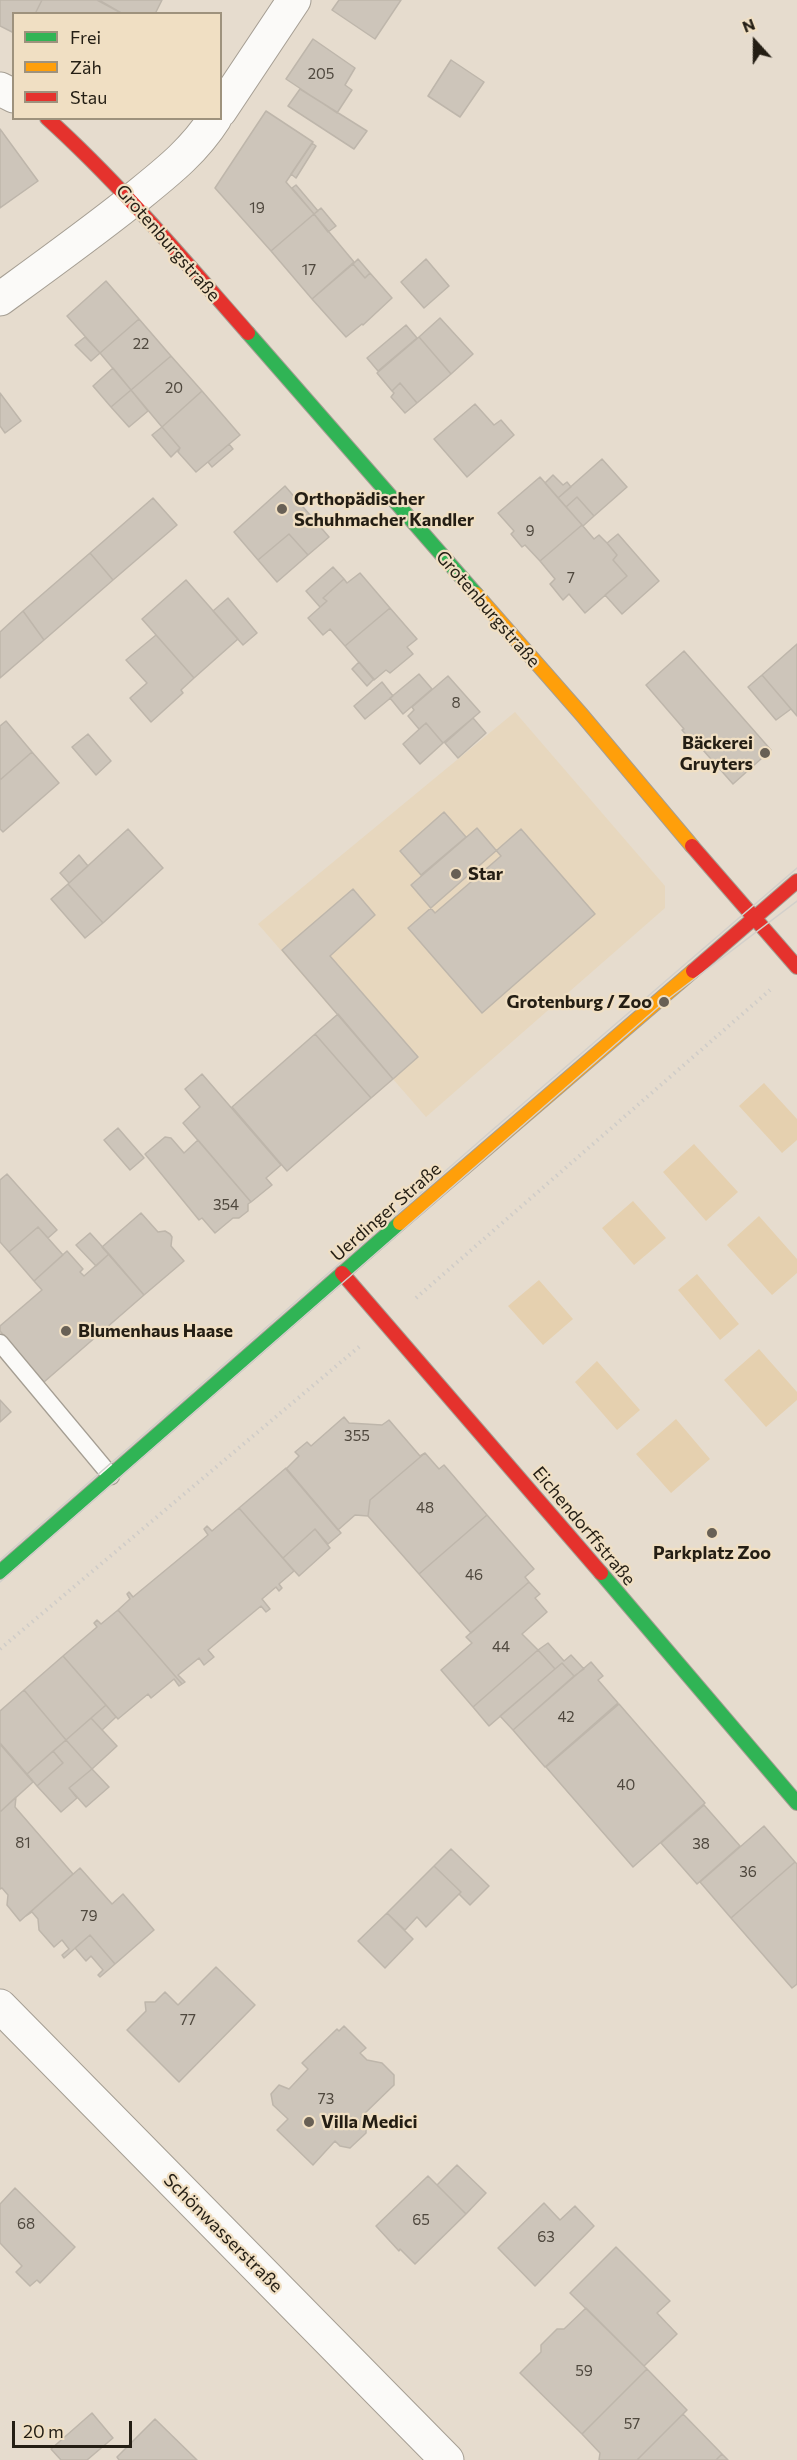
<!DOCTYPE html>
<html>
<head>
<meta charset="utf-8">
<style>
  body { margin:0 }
  #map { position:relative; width:797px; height:2460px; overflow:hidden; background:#e6dcce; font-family:Commissioner,sans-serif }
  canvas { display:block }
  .legend { position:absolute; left:12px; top:12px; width:210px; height:108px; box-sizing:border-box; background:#f0dfc3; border:2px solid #9e927d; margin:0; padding:8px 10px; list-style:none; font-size:18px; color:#241e14 }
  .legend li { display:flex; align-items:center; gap:12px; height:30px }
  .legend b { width:30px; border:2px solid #9e927d }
  .north { position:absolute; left:725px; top:12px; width:60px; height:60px; -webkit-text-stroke:4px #f0dfc3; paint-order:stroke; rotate:339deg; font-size:16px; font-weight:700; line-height:24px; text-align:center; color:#241e14 }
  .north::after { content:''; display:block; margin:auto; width:21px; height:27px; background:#241e14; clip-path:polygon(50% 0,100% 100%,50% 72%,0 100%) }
  .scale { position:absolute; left:12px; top:2421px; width:120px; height:27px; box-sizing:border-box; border:3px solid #241e14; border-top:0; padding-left:8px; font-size:18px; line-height:21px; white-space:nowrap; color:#241e14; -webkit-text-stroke:4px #f0dfc3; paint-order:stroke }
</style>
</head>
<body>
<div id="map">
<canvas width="797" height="2460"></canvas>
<ul class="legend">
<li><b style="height:8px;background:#30b455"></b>Frei</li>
<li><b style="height:8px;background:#ff9f0a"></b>Zäh</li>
<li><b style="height:8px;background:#e5322d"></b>Stau</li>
</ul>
<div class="north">N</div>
<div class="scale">20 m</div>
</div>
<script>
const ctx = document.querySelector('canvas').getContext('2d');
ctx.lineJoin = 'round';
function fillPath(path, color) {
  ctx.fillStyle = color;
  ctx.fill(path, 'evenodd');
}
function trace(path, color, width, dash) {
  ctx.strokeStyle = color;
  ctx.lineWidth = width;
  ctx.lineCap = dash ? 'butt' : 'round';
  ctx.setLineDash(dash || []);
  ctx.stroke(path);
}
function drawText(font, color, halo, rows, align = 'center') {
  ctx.font = font + ' Commissioner,sans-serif';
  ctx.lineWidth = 4.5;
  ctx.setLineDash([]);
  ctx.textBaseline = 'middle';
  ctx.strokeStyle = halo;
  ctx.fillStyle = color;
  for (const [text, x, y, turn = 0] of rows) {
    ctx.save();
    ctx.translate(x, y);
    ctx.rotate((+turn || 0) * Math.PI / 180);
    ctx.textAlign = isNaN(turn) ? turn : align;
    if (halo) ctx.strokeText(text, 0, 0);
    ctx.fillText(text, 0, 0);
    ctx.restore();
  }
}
const built = new Path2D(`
  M515,712l150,174v22l-239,209 -168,-193z`);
const green = new Path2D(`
  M764,1083l33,36v21l-15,13 -43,-47z
  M694,1144l44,48 -32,29 -43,-49z
  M633,1201l33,37 -32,27 -32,-37z
  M759,1216l38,43v14l-25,22 -45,-50z
  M697,1274l42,50 -19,16 -42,-50z
  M539,1280l34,39 -30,26 -35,-39z
  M759,1349l38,43v8l-31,27 -42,-47z
  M597,1361l43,49 -23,20 -42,-48z
  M676,1419l34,40 -39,34 -35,-39z`);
const building = new Path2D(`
  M0,0h42l-7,14h-21v19l-14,-7z
  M42,0h55l26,14h-88z
  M99,0h63l-7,14h-32z
  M339,0h62l-26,39 -43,-29z
  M313,39l42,29 -10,17 7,5 -15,23 -51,-34z
  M451,60l33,22 -24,35 -32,-21z
  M300,89l67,42 -13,18 -66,-43z
  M266,111l47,31 -27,40 28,32 -43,37 -56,-63z
  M0,129l38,52 -38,27z
  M312,143l4,3 -20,32 -5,-4z
  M296,185l22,26 -4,3 -22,-26z
  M321,208l15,18 -8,6 -14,-18z
  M314,214l40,48 -42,37 -41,-48z
  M358,259l12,14 -5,5 -12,-14z
  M426,259l23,27 -25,22 -23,-26z
  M353,264l12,14 5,-5 22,25 -29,27 -1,-1 -16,13 -34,-38z
  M106,281l33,38 -39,34 -33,-37z
  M440,318l33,36 -22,20 -32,-37z
  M139,319l32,37 -40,34 -31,-37z
  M406,325l11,13 -39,33 -11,-13z
  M85,337l15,16 -9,8 -16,-16z
  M419,337l32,37 -34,29 -17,-20 -8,8 -15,-18z
  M171,356l31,35 -40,36 -31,-37z
  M113,368l18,22 -20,17 -18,-21z
  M400,383l17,20 -12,10 -14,-16 3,-4 -2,-2z
  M131,390l17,21 -19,16 -18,-20z
  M202,391l38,44 -44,37 -18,-20 2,-4 -18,-21z
  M0,393l21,28 -16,12 -5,-7z
  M475,404l19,21 7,-5 13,15 -47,42 -33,-38z
  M162,427l18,21 -9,9 -19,-22z
  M229,444l4,5 -21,18 -4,-5z
  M602,459l25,28 -33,29 -17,-19 -11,10 -8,-9z
  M553,475l10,10 4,-3 4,5 -13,11 -13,-15z
  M540,477l42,48 -42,36 -15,-16 -3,2 -11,-13 3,-3 -16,-18z
  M285,486l44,51 -21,18 -19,-21 -31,26 -24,-28z
  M577,497l17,19 -11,10 -17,-19z
  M153,498l24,27 -64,55 -23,-27z
  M582,525l12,14 5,-4 8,8 10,12 -4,5 14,16 -42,37 -16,-19 -6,6 -13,-16 5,-5 -15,-18z
  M289,534l19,21 -31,27 -19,-22z
  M618,534l41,47 -37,33 -17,-19 22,-19 -14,-16 4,-5 -10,-12z
  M90,553l23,27 -69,60 -21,-29z
  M333,567l11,12 -21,19 4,3 -7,6 -14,-16z
  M360,573l30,35 -45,38 -15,-17 -7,6 -15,-17 19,-17 -4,-3 21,-19 3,4z
  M186,580l52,59 -44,39 -52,-59z
  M228,598l29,35 -14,12 -30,-34z
  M390,608l27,31 -10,8 6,7 -23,19 -4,-3 -12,10 -29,-34z
  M23,611l21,29 -44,38v-46z
  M156,635l38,43 -13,12 2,3 -32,29 -21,-24 17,-15 -21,-23z
  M797,644v72l-35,-41z
  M684,651l87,99 -38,34 -38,-43 -2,2 -11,-13 2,-1 -38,-44z
  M359,662l15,17 -7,7 -15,-17z
  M419,674l13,15 -29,25 -13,-16z
  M762,675l29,34 -15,11 -28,-33z
  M448,676l32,36 -37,31 -17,-20 -7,6 -11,-13 6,-6 -2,-3z
  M382,682l11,14 -28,23 -11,-13z
  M473,718l13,15 -28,25 -13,-15z
  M6,721l26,31 -32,28v-54z
  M426,723l17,20 -23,21 -17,-20z
  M88,734l23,27 -15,14 -24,-28z
  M32,752l27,31 -56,49 -3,-3v-49z
  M444,812l22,25 -45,38 -21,-24z
  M477,828l24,28 -66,57 -24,-28z
  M128,829l35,39 -60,55 -35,-39z
  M521,829l74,85 -113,99 -74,-85z
  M79,855l9,11 -19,17 -9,-10z
  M68,884l35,39 -18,15 -34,-39z
  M353,889l22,26 -45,41 88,101 -25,22 -111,-129z
  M338,1014l55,65 -22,19 -56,-64z
  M315,1034l56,64 -84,73 -55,-64z
  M202,1074l79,91 -15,13 6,7 -21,17 -68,-79 17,-16 -15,-18z
  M118,1128l26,30 -14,12 -26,-30z
  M165,1137l6,1 13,15 14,-13 53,62 -3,2v7l-9,7h-6l-18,15 -13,-15 -3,2 -54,-66z
  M7,1174l50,56 -9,8 -10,-11 -29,25 -9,-10v-62z
  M141,1213l17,19 7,-1 5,3 2,3 -1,9 13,15 -40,34 -42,-48z
  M38,1227l25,28 -29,26 -25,-29z
  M90,1233l19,21 -13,12 -20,-21z
  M67,1251l16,18 -3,3 4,4 25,-22 35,41 -100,87 -44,-51v-5l42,-36 -8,-9z
  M0,1400l11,12 -11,10z
  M344,1417l5,6 33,2 7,-5 31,36 5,-3 -55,47 -2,16 -13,-1 -17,15 -52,-61 13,-13 -4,-4 12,-10 4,4z
  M425,1453l14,16 5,-4 43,50 -68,59 -51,-58 2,-16z
  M286,1468l55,65 -13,11 -13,-15 -32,29 -44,-50z
  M239,1508l55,63 -15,13 3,4 -3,3 -3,-4 -14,12 8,10 -4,3 -5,-6 -53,44 6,7 -10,8 -5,-7 -21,17 7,7 -3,2 -64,-74 12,-11 -3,-5 2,-2 4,5 75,-62 -4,-6 3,-3 5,5z
  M487,1515l47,54 -9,8 4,5 -58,51 -52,-59z
  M315,1529l15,19 -31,28 -16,-18z
  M529,1582l11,12 -5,4 12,14 -25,22 16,16 -65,57 -32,-37 31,-27 -6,-6z
  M118,1610l64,74 -3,2 -5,-7 -23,19 -3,-4 -30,25 -55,-63 34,-29 -3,-4 3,-3 4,4z
  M548,1643l16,18 7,-6 13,14 -10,7 -12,-13 -7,6 -17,-19z
  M538,1650l17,19 -66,57 -16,-19z
  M63,1656l43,49 -40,35 -42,-50z
  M591,1662l12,14 -5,4 20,23 -73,64 -32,-37z
  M562,1663l12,13 -61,54 -13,-14z
  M24,1690l42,50 -39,34 -27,-31v-32z
  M619,1704l86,99 -72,64 -87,-100z
  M106,1705l10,12 -14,13 -11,-12z
  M91,1718l26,28 -25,23 -26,-29z
  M66,1740l26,29 -23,19 8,10 -16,14 -24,-26 26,-23 -10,-12z
  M0,1744l33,38 -33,30z
  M53,1751l10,12 -26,23 -10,-12z
  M92,1769l17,18 -23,20 -17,-19z
  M16,1797l-1,10 58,67 -53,47 -13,-16 1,-10 -6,-7 -2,1v-77z
  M704,1805l36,41 -43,38 -36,-41z
  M764,1826l31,36 -64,56 -31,-36z
  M451,1849l38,37 -19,19 -11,-11 2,-2 -27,-26z
  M795,1862l2,2v120l-5,4 -61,-70z
  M434,1866l27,26 -35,35 -9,-10 -12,13 -18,-17z
  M80,1868l32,36 11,-10 31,36 -39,34 -25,-29 -26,23 -2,-3 7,-6 -7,-9 -8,7 -15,-17 -1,-11 -6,-7 -6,4z
  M387,1913l26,26 -28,29 -27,-27z
  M90,1935l25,29 -15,13 -2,-2 5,-5 -12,-14 -5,5 -11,-13z
  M216,1967l39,38 -76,77 -52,-52 19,-19 -1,-9h10l10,-10 13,13z
  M344,2026l22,22 -6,5 7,7 15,3 12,12v10l-33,32 5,4v12l-16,15 -10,-2 -5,-5 -22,24 -36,-35 11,-11 -15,-14 -2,-11 8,-9 10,4 19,-20 -6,-6 35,-34 2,2z
  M457,2165l29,28 -20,21 -29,-29z
  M428,2176l38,38 -51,50 -15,-15 -1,2 -23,-25z
  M15,2188l60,59 -35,36 -3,-3 -7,6 -14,-14 6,-6 -22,-23v-39z
  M544,2203l16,17 15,-14 19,20 -59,60 -37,-38z
  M616,2247l54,54 -13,12 20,21 -33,32 -74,-73z
  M586,2308l61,61 -65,65 -62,-61 21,-21v-7l16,-16h7z
  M647,2369l40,41 -50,50h-38l1,-7 -18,-19z
  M92,2413l21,25 -26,22h-26l-10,-11z
  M683,2414l39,40 -6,6h-79z
  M155,2419l42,41h-78l-2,-3z
  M722,2454l6,6h-12z`);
const path = new Path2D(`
  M416,1298l354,-308
  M0,1649l360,-303`);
const lane = new Path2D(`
  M0,1343l111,133`);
const street = new Path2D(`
  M0,89l14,7
  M220,111l74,-111
  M0,299c44,-32 87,-63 130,-97 33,-27 62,-48 85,-84
  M0,2006l447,454`);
const fast = new Path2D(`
  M248,333l228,261
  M0,1572l400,-349
  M601,1573l196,230`);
const slow = new Path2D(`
  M476,594l106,121 110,131
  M400,1223l293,-252`);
const jam = new Path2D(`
  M47,118c73,66 136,141 201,215
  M692,846l105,121
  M693,971l104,-90
  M342,1273l259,300`);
const tram = new Path2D(`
  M0,1560l490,-428 307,-264
  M0,1582l664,-580 133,-101`);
const markers = [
  [282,509,6,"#686055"],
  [765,753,6,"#686055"],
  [456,874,6,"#686055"],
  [664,1002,6,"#686055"],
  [66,1331,6,"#686055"],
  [712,1533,6,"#686055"],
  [309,2122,6,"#686055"]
];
const numberNames = [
  ["205",321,74],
  ["19",257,208],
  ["17",309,270],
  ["22",141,344],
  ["20",174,388],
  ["9",530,531],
  ["7",571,578],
  ["8",456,703],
  ["354",226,1205],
  ["355",357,1436],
  ["48",425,1508],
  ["46",474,1575],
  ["44",501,1647],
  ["42",566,1717],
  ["40",626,1785],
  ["81",23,1843],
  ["38",701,1844],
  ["36",748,1872],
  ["79",89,1916],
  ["77",188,2020],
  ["73",326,2099],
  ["65",421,2220],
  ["68",26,2224],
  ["63",546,2237],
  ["59",584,2371],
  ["57",632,2424]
];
const streetNames = [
  ["Grotenburgstraße",168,243,49],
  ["Grotenburgstraße",488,609,49],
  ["Uerdinger Straße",386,1212,-41],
  ["Eichendorffstraße",584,1526,50],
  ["Schönwasserstraße",223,2233,45]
];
const poiNames = [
  ["Orthopädischer",294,499],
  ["Schuhmacher Kandler",294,520],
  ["Bäckerei",753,743,"right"],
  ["Gruyters",753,764,"right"],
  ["Star",468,874],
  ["Grotenburg / Zoo",652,1002,"right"],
  ["Blumenhaus Haase",78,1331],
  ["Parkplatz Zoo",712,1553,"center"],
  ["Villa Medici",321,2122]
];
fillPath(built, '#e7d7be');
fillPath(green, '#e5d0af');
fillPath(building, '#cdc5ba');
trace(building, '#beb6ab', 1.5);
trace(lane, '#a59e93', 19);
trace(street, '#a59e93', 35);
trace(fast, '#a59e93', 16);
trace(slow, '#a59e93', 16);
trace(jam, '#a59e93', 16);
trace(path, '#cfccc8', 4, [1.5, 4.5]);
trace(lane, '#fbfaf8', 16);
trace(street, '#fbfaf8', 33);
trace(fast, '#30b455', 14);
trace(slow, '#ff9f0a', 14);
trace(jam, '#e5322d', 14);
trace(tram, '#d3d0cb', 1.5);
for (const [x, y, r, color] of markers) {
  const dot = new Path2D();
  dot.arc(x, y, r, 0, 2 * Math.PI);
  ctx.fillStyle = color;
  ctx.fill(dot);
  trace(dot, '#f0dfc3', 2);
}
drawText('15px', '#4f483e', null, numberNames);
drawText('18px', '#241e14', '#f0dfc3', streetNames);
drawText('bold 18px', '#241e14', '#f0dfc3', poiNames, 'left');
</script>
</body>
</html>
